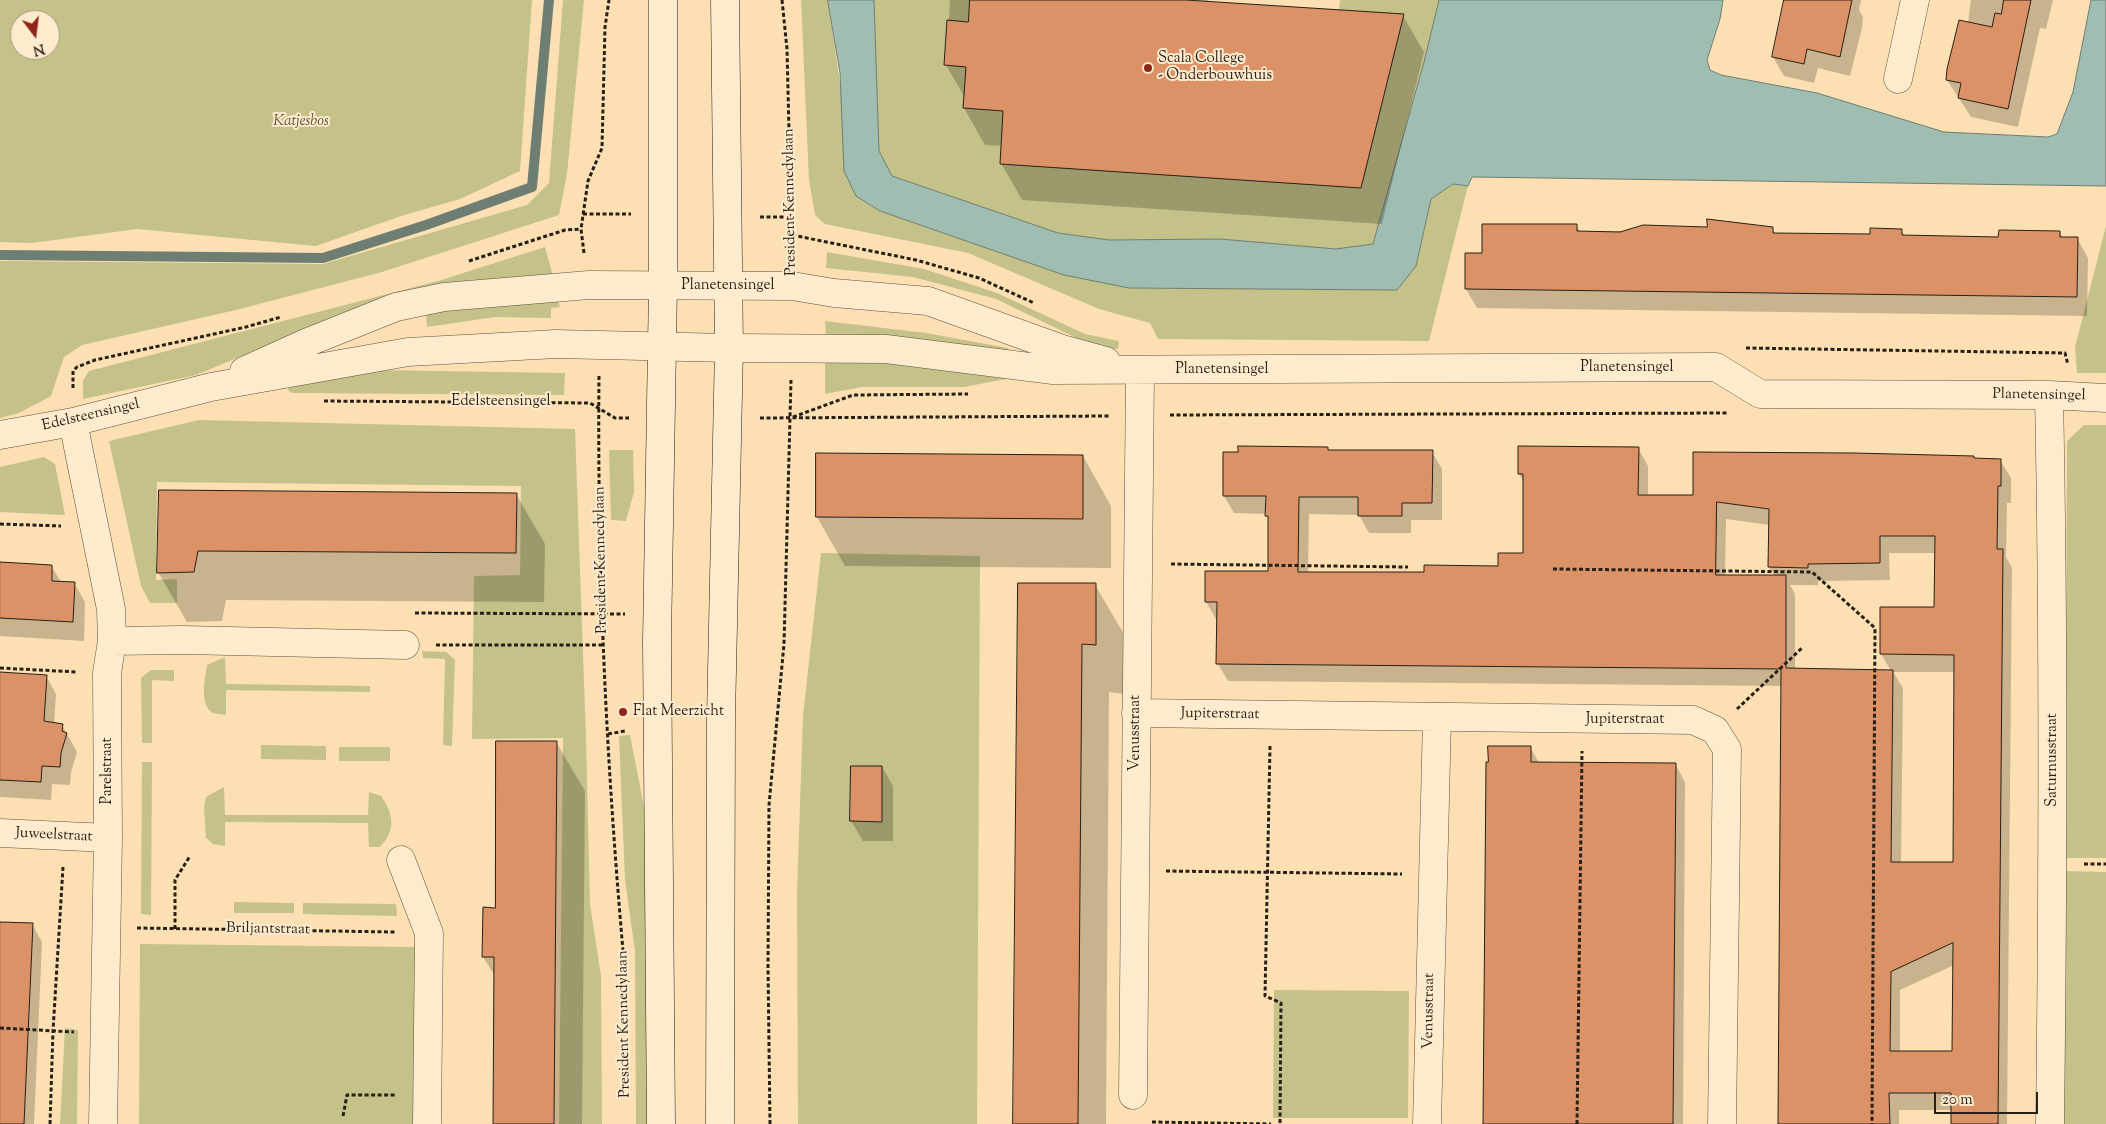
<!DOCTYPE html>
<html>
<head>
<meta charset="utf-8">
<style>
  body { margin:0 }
  #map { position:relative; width:2106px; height:1124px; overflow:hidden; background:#fce0b3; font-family:"Sorts Mill Goudy",serif }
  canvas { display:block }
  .north { position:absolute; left:10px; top:10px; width:50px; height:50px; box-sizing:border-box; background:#fdebce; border:1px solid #a89984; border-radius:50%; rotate:165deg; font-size:14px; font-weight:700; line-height:20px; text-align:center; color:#281f16 }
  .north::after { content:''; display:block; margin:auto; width:18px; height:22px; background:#8f2418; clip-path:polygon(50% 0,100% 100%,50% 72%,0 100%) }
  .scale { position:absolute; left:1934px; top:1092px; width:104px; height:22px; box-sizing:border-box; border:2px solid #281f16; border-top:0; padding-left:6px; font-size:15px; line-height:18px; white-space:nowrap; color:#281f16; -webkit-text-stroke:4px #fdebce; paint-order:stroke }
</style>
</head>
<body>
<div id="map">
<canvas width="2106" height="1124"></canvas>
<div class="north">N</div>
<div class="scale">20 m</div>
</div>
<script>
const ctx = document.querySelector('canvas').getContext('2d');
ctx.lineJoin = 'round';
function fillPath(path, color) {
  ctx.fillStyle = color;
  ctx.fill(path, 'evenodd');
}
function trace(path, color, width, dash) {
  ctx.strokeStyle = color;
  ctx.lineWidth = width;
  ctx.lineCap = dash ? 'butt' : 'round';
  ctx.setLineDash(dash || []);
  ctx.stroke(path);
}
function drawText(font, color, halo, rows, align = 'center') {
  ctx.font = font + ' "Sorts Mill Goudy",serif';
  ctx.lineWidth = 4;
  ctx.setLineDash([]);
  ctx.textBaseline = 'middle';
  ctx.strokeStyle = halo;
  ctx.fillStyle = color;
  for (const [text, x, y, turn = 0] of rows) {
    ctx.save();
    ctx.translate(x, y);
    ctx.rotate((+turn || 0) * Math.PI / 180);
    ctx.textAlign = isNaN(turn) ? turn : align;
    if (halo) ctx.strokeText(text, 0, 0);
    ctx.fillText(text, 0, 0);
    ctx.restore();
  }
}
const green = new Path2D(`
  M0,0h532l-12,171 -60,28 -59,17 -85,30 -179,-17 -105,14 -32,-1zM20,20h30v30h-30z
  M563,0h21l-17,174 -8,41 -177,57 -146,38 -154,35 -18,12 -13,39 -32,17 -19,5v-157l323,3 204,-59 22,-22z
  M801,0h27l28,196 24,15 184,64 65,13 268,2 19,-24 15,-67 22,-15 15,2 -39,155 -271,-2 -8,-16 -51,-14 -131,-56 -143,-29 -10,-9 -6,-35z
  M874,0h96l-2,22 -21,-1 -2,44 21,2 -3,41 41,3 -4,53 404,-150 -65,-3 1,-11h99l-15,62 -51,182 -37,5 -116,-10 -111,1 -51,-7 -166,-57 -13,-25z
  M2106,226v147h-29l-2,-26z
  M545,247l9,33 -250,50 -108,45 -113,24v-18l6,-10 349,-90z
  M827,252l97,17 73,24 88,41 34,7 -1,8 -23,-2 -99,-48 -83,-22 -87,-9z
  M558,300l2,7 -9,1v10l-56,-1 -68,10 -1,-14 41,-8z
  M825,321l101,12 82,15 2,5 -184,-15z
  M881,359l126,16 -1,4 -42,8h-102l-37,7v-31z
  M374,370l191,3 -1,22 -272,-2 -4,-3 1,-4z
  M199,420l376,9 11,309 4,166 11,72 1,148h-43l4,-386 -91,1 2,-163 46,-1 1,-89 -364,-4 -1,98 21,-1v24h-27l-9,-17 -32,-145z
  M2084,425h22v433h-41l2,-417z
  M609,450h24l1,42 -8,29 -15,-1z
  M44,457l11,7 10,51 -65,-3v-45z
  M821,553l159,3 -3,568h-179l-1,-231 6,-177z
  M422,651l24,1 9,8 -3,86 -9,-1 2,-86 -22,-1z
  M225,657l1,27 144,2v6l-144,-2v25c-4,-1 -10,-1 -13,-2 -14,-8 -8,-35 -6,-48z
  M151,670h23v11l-22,-1v63h-10l-1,-65z
  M630,735l16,82 4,307h-14l-1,-173 -10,-71 -6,-144z
  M261,745l65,1v14l-65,-1z
  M339,747h51v14h-51z
  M142,762h10l-1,153 -10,-1z
  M224,787l1,28h143l1,-23 12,4c13,19 15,34 -1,51h-11l-1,-24 -143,-1v24l-12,-2 -7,-6 -2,-31 2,-10z
  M2064,871l42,1v252h-43z
  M234,902l60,1v10h-60z
  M303,903l93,1 1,12 -94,-2z
  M140,944l276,3 -2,177h-275z
  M1274,990l135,1 -1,127h-135z
  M65,1028l13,2 -1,94h-17z`);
const water = new Path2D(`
  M828,0h46l5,151 13,25 166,57 51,7 111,-1 116,10 37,-5 51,-182 15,-62h284l-3,19 -13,41 3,10 11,5 96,18 127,39 104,5 9,-3 16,-42 18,-92h15v186l-634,-9 -4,9 -15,-2 -22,15 -15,67 -19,24 -268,-2 -65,-13 -184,-64 -24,-15 -12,-25 -4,-98z`);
const shadow = new Path2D(`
  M950,0h258l-1,3 196,13 21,36 -42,172 -360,-24 -21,-37 1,-17 -17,-1 -21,-37 1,-10 -19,-33z
  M1786,0h75l-2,10 4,7 -1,11 -12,48 -32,-8 -4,15 -30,-7 -11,-19z
  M1971,0h82l-7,29 -6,-1 -22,99 -47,-10 -24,-37 21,-57z
  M1577,226l3,6 192,-4 4,6 95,2 30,-6 4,6 95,2 60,-6 3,6h14l11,20 -1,58 -610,-8 -11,-19 17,-35z
  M1638,448l10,18v30h46l280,-39 1,3h25l11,18v25h-4l-1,54 6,11 -5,556h-55v-14h-53v14h-120l3,-438 -554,-5 -10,-17v-45h-2l-10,-17 63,-29v-53l-2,-6 -33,-1 -10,-17 103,-47 2,2 103,1 10,17v51h-31v13h-42l-10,-18 -50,-1 -1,59 117,1 74,-6 25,-14 1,-70 -6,-10zM1726,519l44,6 -1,42 6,9h-50zM1889,553h47l-1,56 -53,-1 -1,46 10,17 -96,-2v-75l-5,-9h28v-4l72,-1zM1893,672h63l-2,191h-53l2,-175zM1954,965l-1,87h-53v-62z
  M1083,456l28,50v62l-266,-2 -28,-49z
  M160,492l356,2 29,50 -1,58 -318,-2 -4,21 -35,1 -29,-50z
  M0,564l52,3 9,15 13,1 11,19 -1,39 -84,-5z
  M1019,585h76l29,49v60l-15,-2 -3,432h-91z
  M0,673l46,3 10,18 -2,30 8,1 15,27 -6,20 -1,13 -18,-1 -1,16 -51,-3z
  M556,742l29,49 -3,333h-87l1,-146 -13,-21 13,-48z
  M1530,747l9,16 136,1 10,18 -2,342h-198z
  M852,767h30l11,19v55h-30l-12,-20z
  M0,923l32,1 10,18 -8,182h-34z`);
const stream = new Path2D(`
  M0,255l323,3 103,-33 106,-38 17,-187`);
const building = new Path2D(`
  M970,0h216l218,14 -43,174 -361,-24 3,-53 -40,-3 3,-41 -22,-2 3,-45 21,2z
  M1784,0h68l-12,57 -33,-8 -3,15 -32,-7z
  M2004,0h27l-23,109 -50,-11 3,-15 -15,-3 1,-11 12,-49 33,7 3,-14 6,1z
  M1707,219l66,8v6l97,1v-6l32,1v6l96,2 1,-7 61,1v6h18l-1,60 -612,-8v-36h17v-29h95v7l43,1 23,-7 64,2z
  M1238,446l90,1v3h105l-1,53h-30v13h-44v-19h-59l-1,75h126v-7l74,1v-13h25v-79h-5v-28l121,1 -1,48h55v-43l161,1 120,3v2l27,1v27h-3l-1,63h6l-5,575h-47v-31h-62l1,31h-112l3,-455 -565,-5 1,-62h-12v-31h63v-55h-3l1,-20h-43v-44h15zM1717,502l52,7 -1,58 40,1v-4l72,-1v-27h55l-1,71h-54v47l74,1 -1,207h-62l2,-192 -107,-2v-93h-70zM1953,943l-1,108h-62l1,-79z
  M816,453l267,2v64l-267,-2z
  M159,490l358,3 -1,60 -318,-2 -4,21 -37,1z
  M0,562l52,3v16l23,1 -2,40 -73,-4z
  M1018,583h78v62l-14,-1 -4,480h-65z
  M0,672l47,3 -3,46 19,3 -1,7 5,2 -6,20 -1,14 -18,-1 -1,16 -41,-2z
  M496,741h61l-3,383h-61l1,-167h-12l1,-50 12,1z
  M1488,746h43v16l145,1 -3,361h-190l3,-362h2z
  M851,766h31v56l-32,-1z
  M0,922l33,1 -9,201h-24z`);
const path = new Path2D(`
  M782,0l5,49 5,205
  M583,214h48
  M760,217h32
  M792,235l124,25 63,18 55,25
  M584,253l-3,-24 7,-48 14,-33 3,-121 4,-27
  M469,261l96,-31 16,-1
  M1746,348l319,5 3,12
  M599,376c-2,199 8,399 26,597
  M73,388v-17l4,-4 18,-7 151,-33 35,-10
  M324,401l266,2 25,15h14
  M1170,415l559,-2
  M793,417l60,-22 115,-1
  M760,418l349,-2
  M0,524l61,2
  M1171,564l237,3
  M1553,569l259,3 63,56 -3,496
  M415,613l210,1
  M436,645h168
  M0,668l77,4
  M1737,709l65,-61
  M608,734l17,-3
  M1270,746l-5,250 16,7 -1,121
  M2084,864h22
  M1166,871l236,3
  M137,928l258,4
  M175,929v-49l15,-24
  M0,1028l74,4
  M343,1116l4,-21h48
  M1152,1122l119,2
  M50,1124l3,-93 10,-164
  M770,1124l-2,-158 1,-161 15,-161 7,-264
  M1577,1124l5,-373`);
const street = new Path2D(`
  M1898,79l17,-79
  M244,371l62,-28 90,-36 48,-10 145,-12 203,1 42,7 94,8 134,48 44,12
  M2049,395c5,243 4,486 1,729
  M73,422l38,187 1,32 -5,32 1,165 -5,286
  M0,435l73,-13 138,-35 197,-35 148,-8 173,4 157,1 167,21 663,-3 44,27 289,1 57,3
  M112,641l72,-1 221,5
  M1136,713l557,7 22,10 12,19 -5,375
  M0,833l108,5
  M401,860l28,73 -2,191
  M1133,1095l7,-724
  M1427,1124l10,-406`);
const secondary = new Path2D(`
  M661,1124l-4,-483 6,-355v-286
  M720,1124l1,-407 8,-369 -4,-348`);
const markers = [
  [1148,68,5,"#8f2418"],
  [623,712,5,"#8f2418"]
];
const poiNames = [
  ["Scala College",1158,59],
  ["- Onderbouwhuis",1158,76],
  ["Flat Meerzicht",633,712]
];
const parkNames = [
  ["Katjesbos",301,122]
];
const streetNames = [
  ["President Kennedylaan",791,202,-91],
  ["Planetensingel",728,286],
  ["Planetensingel",1627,368],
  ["Planetensingel",1222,370],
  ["Planetensingel",2039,396,1],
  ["Edelsteensingel",501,402],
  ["Edelsteensingel",91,416,-13],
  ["President Kennedylaan",602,560,-91],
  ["Jupiterstraat",1220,715,1],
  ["Jupiterstraat",1625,720],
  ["Venusstraat",1136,733,-90],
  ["Saturnusstraat",2053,760,-90],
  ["Parelstraat",108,771,-90],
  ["Juweelstraat",54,836,3],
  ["Briljantstraat",268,930,1],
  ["Venusstraat",1430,1011,-89],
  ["President Kennedylaan",625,1024,-91]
];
fillPath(green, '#c4c189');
fillPath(water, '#9fbdb0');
trace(water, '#6f7e72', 1);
fillPath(shadow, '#0003');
trace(stream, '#6f7e72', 10);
fillPath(building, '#db9267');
trace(building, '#281f16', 1);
trace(street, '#5d4f3d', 29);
trace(secondary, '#281f16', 29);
trace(path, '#281f16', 3, [4, 2.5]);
trace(street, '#fdebce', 28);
trace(secondary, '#fdebce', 28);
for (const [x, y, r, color] of markers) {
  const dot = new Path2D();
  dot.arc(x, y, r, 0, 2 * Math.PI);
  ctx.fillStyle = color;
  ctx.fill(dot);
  trace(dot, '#fdebce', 2);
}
drawText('15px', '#281f16', '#fdebce', poiNames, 'left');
drawText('italic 15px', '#575038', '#fdebce', parkNames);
drawText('15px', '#281f16', '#fdebce', streetNames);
</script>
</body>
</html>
